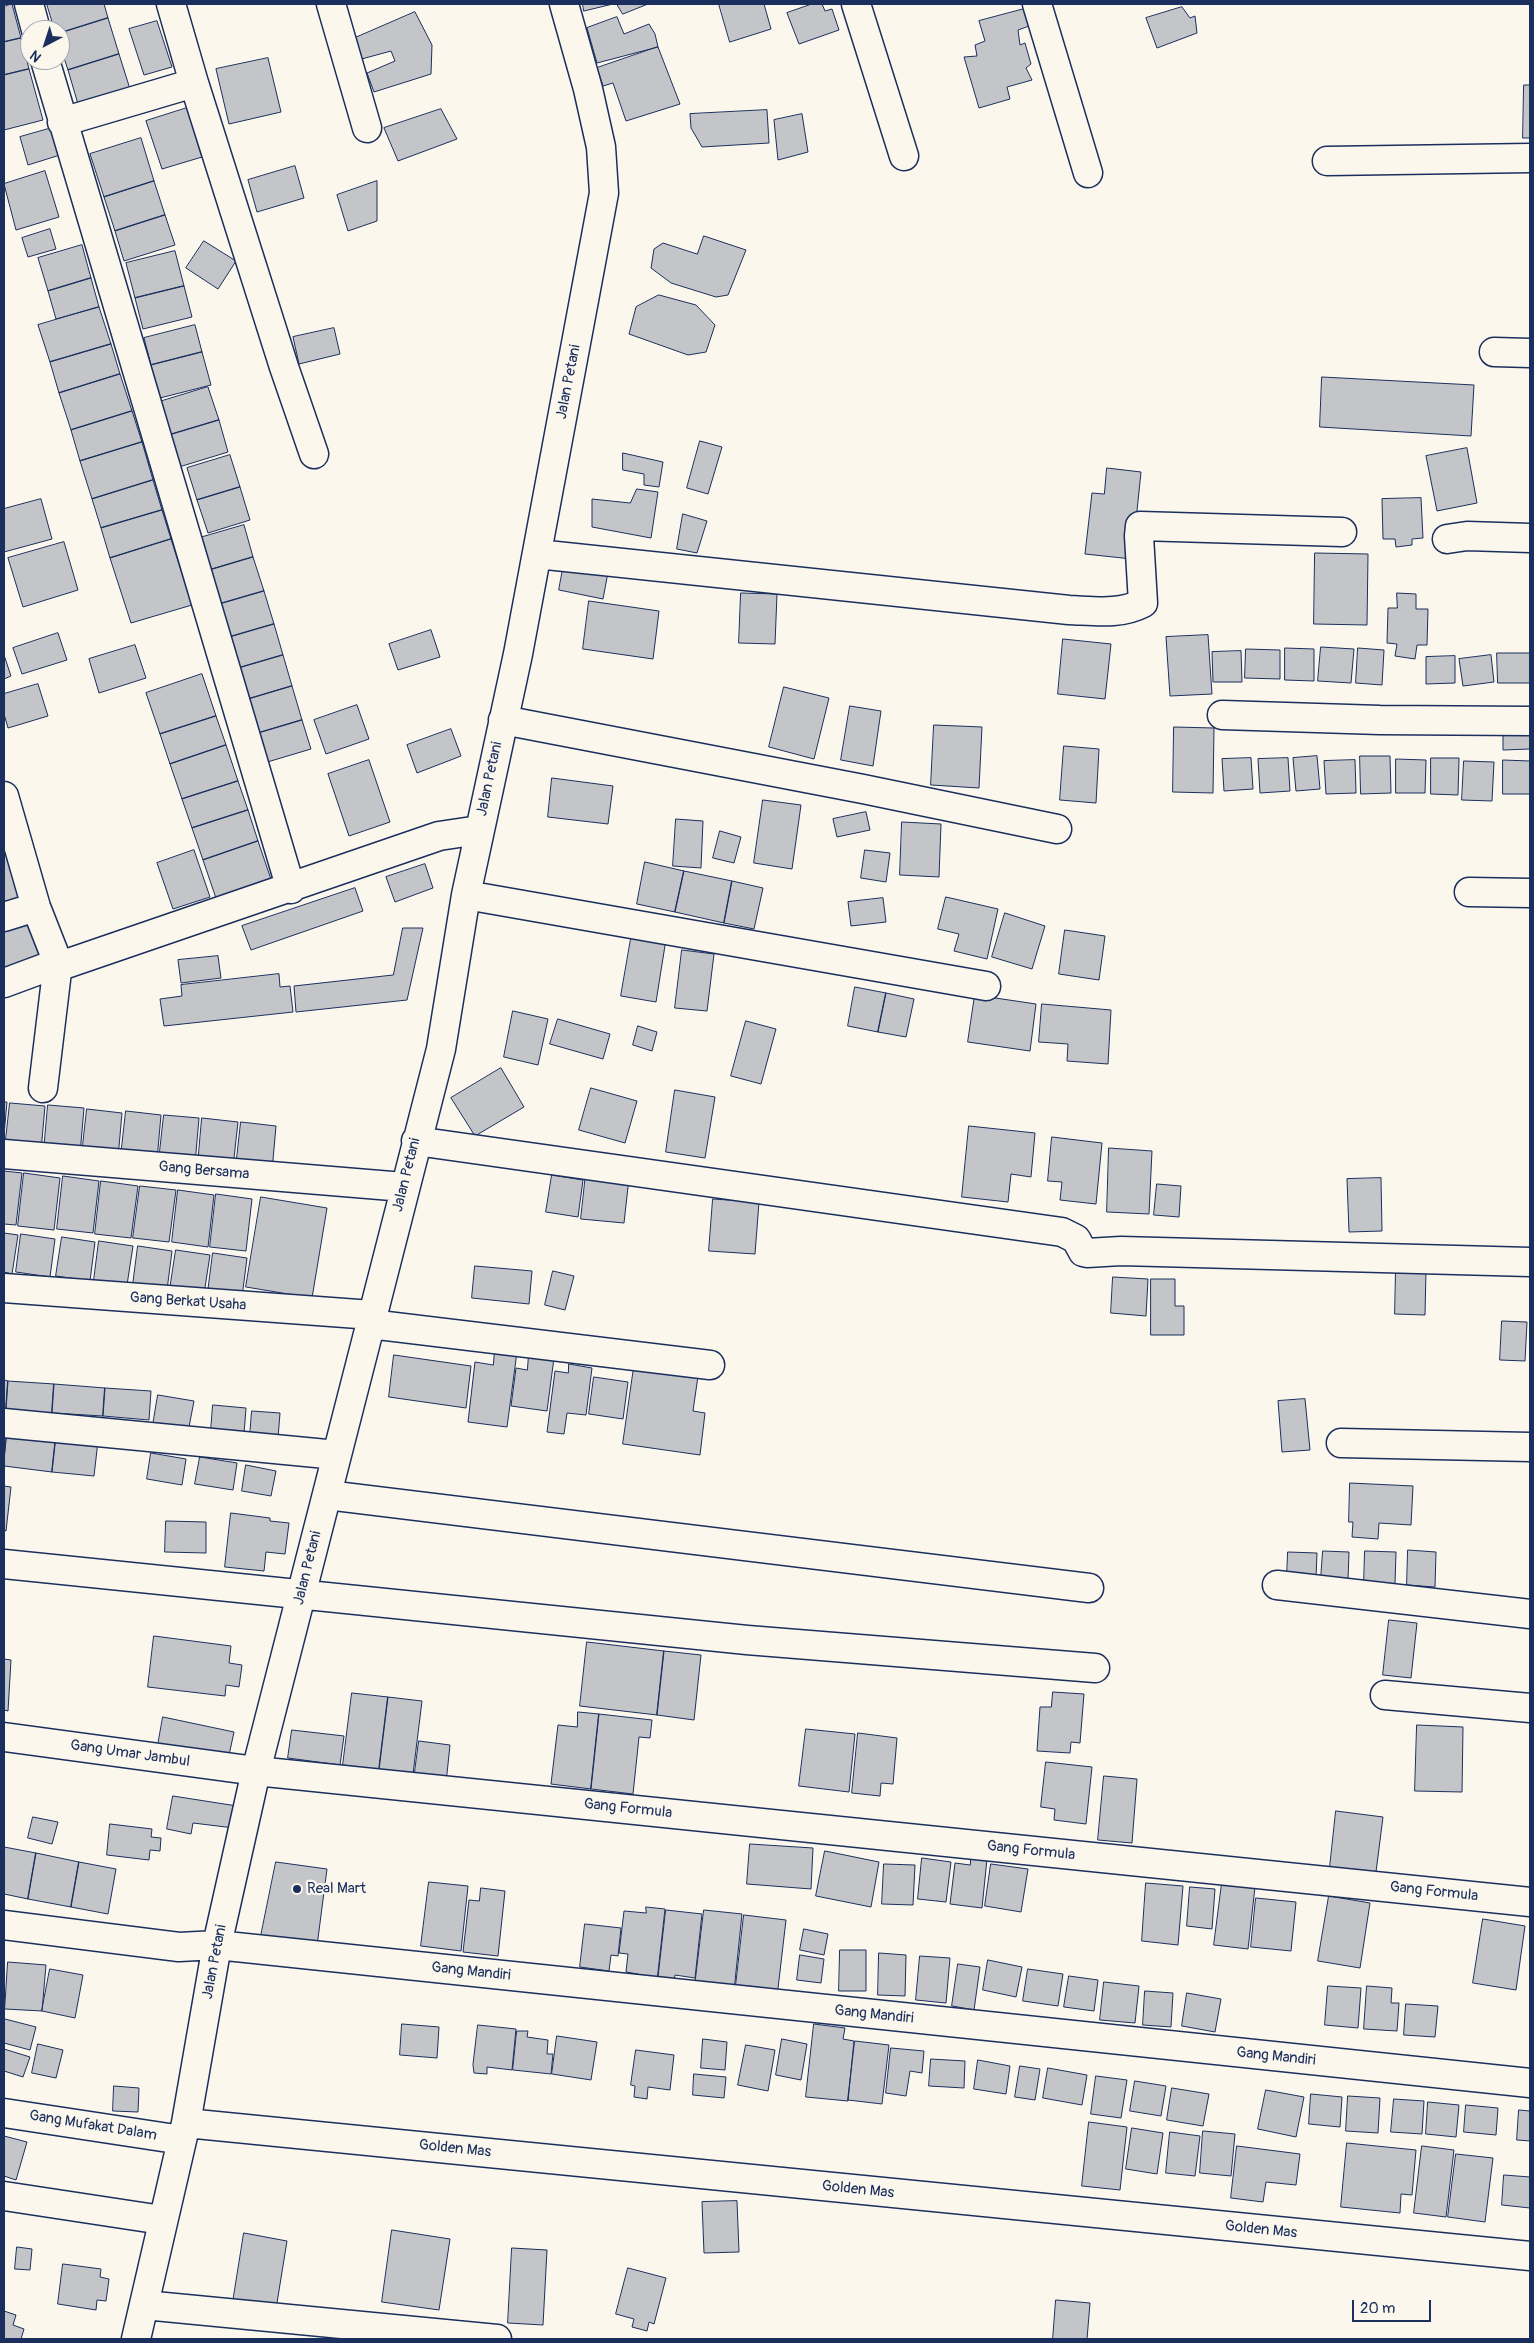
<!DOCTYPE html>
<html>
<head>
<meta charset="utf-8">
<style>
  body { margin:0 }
  #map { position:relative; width:1534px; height:2343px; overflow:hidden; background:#fbf7ec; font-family:Pangolin,sans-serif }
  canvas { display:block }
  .frame { position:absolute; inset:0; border:5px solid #1b2f5e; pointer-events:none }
  .north { position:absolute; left:20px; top:20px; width:50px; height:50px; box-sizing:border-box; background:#fbf7ec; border:1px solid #a1a7b3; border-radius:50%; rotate:220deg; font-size:14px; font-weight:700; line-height:20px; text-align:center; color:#1b2f5e }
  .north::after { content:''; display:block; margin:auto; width:18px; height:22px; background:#1b2f5e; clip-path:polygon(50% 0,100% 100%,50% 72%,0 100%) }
  .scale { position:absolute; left:1352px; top:2300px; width:79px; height:22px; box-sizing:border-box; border:2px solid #1b2f5e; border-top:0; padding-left:6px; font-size:15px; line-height:18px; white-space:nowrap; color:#1b2f5e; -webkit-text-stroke:4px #fbf7ec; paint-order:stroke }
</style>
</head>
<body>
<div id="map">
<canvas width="1534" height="2343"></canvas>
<div class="frame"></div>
<div class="north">N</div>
<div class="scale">20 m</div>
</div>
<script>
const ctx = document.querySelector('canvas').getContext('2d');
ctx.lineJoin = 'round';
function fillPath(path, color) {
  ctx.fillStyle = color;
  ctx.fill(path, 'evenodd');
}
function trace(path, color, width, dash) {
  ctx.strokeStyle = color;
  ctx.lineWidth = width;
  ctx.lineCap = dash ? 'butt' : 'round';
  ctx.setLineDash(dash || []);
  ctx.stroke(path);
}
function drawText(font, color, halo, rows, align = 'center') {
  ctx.font = font + ' Pangolin,sans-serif';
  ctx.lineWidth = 4.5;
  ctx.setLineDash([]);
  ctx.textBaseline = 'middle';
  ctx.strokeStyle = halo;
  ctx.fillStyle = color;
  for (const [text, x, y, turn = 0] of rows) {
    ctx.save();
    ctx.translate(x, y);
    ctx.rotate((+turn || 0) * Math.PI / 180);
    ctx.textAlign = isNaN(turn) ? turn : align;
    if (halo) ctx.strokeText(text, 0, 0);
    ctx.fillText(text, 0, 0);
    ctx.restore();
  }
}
const building = new Path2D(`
  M12,4l9,34 -17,4v-35z
  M47,4h57l4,14 -48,15v-3h-5z
  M583,4h30l-29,7z
  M617,4h31l-25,10z
  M719,4h45l7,25 -41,13z
  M812,4h10l3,7 7,-2 7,21 -40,14 -12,-31z
  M1182,7l8,11 5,-2 2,17 -40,15 -11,-30z
  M1028,8l4,17 -14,5 2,15 5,-2 6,21 -5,4 6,12 -25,7 3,12 -31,9 -15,-51 13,-1 -2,-11 10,-4 -6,-20z
  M415,12l17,33 -1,29 -57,18 -7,-19 28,-12 -4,-10 -33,9 -3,-22z
  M617,17l7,17 25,-10 6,10 3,13 -61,16 -10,-35z
  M108,18l11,36 -51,16 -8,-24v-13z
  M157,21l15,46 -28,8 -15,-46z
  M21,38l8,31 -25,6v-33z
  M658,47l22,57 -54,17 -13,-38 -10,3 -6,-18z
  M119,54l11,35 -52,15 -10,-34z
  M268,58l13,54 -52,12 -13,-55z
  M29,69l14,51 -39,10v-55z
  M1524,85h6v53h-7z
  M187,108l15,49 -40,12 -16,-48z
  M441,109l16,30 -59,22 -14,-33z
  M767,110l2,33 -67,4 -11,-19 -1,-14z
  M802,114l6,38 -30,8 -4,-40z
  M52,128l8,27 -32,10 -8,-28z
  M141,138l13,43 -50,16 -14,-43z
  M295,166l9,32 -47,14 -9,-32z
  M45,171l14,46 -43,13 -12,-46z
  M154,181l11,34 -50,16 -11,-34z
  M377,181v40l-29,10 -11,-36z
  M165,215l10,30 -51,16 -9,-30z
  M50,229l6,20 -28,8 -6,-19z
  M704,236l42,14 -18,45 -12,2 -45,-14 -20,-15 3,-19 9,-6 34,11z
  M204,241l32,20 -18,28 -32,-21z
  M82,245l9,33 -43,13 -10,-33z
  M175,251l9,35 -49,12 -9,-35z
  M91,278l8,29 -43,12 -8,-28z
  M184,286l8,31 -49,12 -8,-31z
  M659,295l37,10 19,20 -9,27 -18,3 -59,-21 7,-27z
  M99,307l12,37 -61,18 -12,-37z
  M195,325l7,27 -51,13 -7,-27z
  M334,328l6,26 -41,10 -6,-27z
  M111,344l9,30 -61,19 -9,-31z
  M202,352l9,33 -51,13 -9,-33z
  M120,374l12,37 -61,19 -12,-37z
  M1322,377l152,8 -3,51 -151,-9z
  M208,387l11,33 -50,15 -10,-33z
  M132,411l10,31 -62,19 -9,-31z
  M219,420l9,32 -49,15 -10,-32z
  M700,441l22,6 -14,47 -21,-6z
  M142,442l11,38 -61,19 -12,-38z
  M1467,448l10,55 -40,8 -11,-55z
  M623,453l40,9 -4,25 -15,-2v-11l-21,-4z
  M230,455l10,32 -43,13 -10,-32z
  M1107,468l34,4 -9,87 -47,-5 7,-61 12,1z
  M153,480l9,30 -61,18 -9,-29z
  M240,487l10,33 -42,13 -11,-33z
  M637,489l21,3 -7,46 -59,-11v-28l38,4z
  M1421,498l2,40 -11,1v6l-16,2 -1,-8h-12l-1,-40z
  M41,499l11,40 -48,13v-43z
  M162,510l9,29 -61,19 -9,-30z
  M683,514l24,7 -10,32 -20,-4z
  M244,525l9,32 -47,14 -10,-32z
  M171,539l21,66 -61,18 -21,-65z
  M64,542l14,48 -55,17 -15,-49z
  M1315,553l53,1 -1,71 -53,-1z
  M253,557l11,34 -48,14 -10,-34z
  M565,558l44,9 -6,32 -44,-9z
  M264,591l10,33 -48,14 -10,-33z
  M741,593l36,1 -2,50 -36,-1z
  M1397,593l19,1v15h12l-1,36h-10l-2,14 -20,-3 2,-12 -10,-1 1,-35h9z
  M589,601l70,10 -6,48 -70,-10z
  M274,624l9,31 -48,14 -9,-31z
  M431,630l9,27 -42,13 -9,-26z
  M58,633l9,27 -45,14 -9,-26z
  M1208,635l4,59 -42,2 -4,-59z
  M1063,639l48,5 -6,55 -47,-5z
  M135,645l11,33 -47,15 -10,-34z
  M1321,647l33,2 -3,34 -33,-2z
  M1285,648l29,1v32l-29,-1z
  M1358,648l26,2 -2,35 -26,-2z
  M1246,649l34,1v29l-35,-1z
  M1241,651l1,31h-29l-1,-30z
  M1497,653h33v30h-32z
  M4,655l7,21 -7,3z
  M283,655l9,31 -47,14 -10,-31z
  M1491,655l3,27 -31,4 -4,-27z
  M1455,656v27l-29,1v-27z
  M202,674l14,42 -56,18 -14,-41z
  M38,684l10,32 -40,12 -4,-14v-20z
  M292,686l10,34 -47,14 -10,-34z
  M784,687l45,11 -15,61 -45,-12z
  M357,705l12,34 -43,15 -12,-34z
  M850,706l31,5 -8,55 -32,-6z
  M216,716l10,29 -56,19 -10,-30z
  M302,720l9,29 -47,14 -9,-29z
  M934,725l48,2 -3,61 -48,-3z
  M1174,727l40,1 -1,65 -40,-1z
  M451,729l10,27 -44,17 -10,-28z
  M1530,735v14l-27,1v-14z
  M226,745l12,36 -56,18 -12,-35z
  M1064,746l35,3 -3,54 -36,-3z
  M1317,756l3,33 -24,2 -3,-33z
  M1360,756h30l1,37 -30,1z
  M1251,758l2,31 -29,2 -2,-32z
  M1288,758l2,33 -30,2 -2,-34z
  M1431,758h28l-1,37 -27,-1z
  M1396,759l30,1 -1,33h-29z
  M369,760l21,62 -41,14 -21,-62z
  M1355,760l1,33 -30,1 -2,-33z
  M1503,760l27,1v33h-27z
  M1464,761l30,1 -2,39 -30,-1z
  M552,778l61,8 -5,38 -60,-7z
  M238,781l10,29 -56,18 -10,-29z
  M763,800l38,5 -9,64 -38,-6z
  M248,810l10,31 -55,19 -11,-32z
  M866,812l4,18 -33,7 -4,-18z
  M676,819l27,2 -2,47 -28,-2z
  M902,822l39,2 -2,53 -39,-2z
  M720,831l21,6 -7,26 -21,-5z
  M258,841l16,47 -55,19 -16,-47z
  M10,845l18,61 -24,7v-66z
  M194,850l16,47 -37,12 -16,-46z
  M865,850l25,3 -4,29 -25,-4z
  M645,862l39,9 -9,41 -38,-8z
  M425,864l8,24 -38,14 -9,-25z
  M684,871l48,10 -8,42 -49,-11z
  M732,881l31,7 -9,41 -30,-6z
  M355,888l8,23 -112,39 -9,-24z
  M946,897l52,12 -11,50 -33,-8 5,-17 -21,-5z
  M883,898l3,24 -35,4 -3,-24z
  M1005,913l40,13 -13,43 -40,-12z
  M18,915l3,12 12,-4 14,40 -39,14 -4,-12v-45z
  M633,927l34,6 -11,69 -35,-6z
  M403,928h20l-16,72 -111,12 -2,-26 99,-11z
  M1065,930l40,6 -6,44 -40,-6z
  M682,950l32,4 -7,57 -32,-3z
  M218,956l3,22 -40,5 -3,-23z
  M279,974l1,13 10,-1 3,26 -129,14 -4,-27 22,-3 -1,-11z
  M855,987l31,6 -8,39 -30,-6z
  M886,993l28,6 -8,38 -28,-5z
  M975,995l61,9 -6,47 -62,-9z
  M1042,1004l69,6 -3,54 -41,-3 1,-17 -29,-2z
  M513,1011l35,8 -10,46 -34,-8z
  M558,1019l52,15 -7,25 -53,-15z
  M746,1021l30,8 -15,55 -30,-8z
  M638,1026l19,6 -5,19 -19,-6z
  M501,1068l23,39 -49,29 -24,-38z
  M591,1088l46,13 -12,42 -46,-13z
  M675,1090l40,7 -10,61 -39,-6z
  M4,1102h3l-3,33z
  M10,1103l35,3 -4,45 -36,-3z
  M48,1105l36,3 -4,46 -36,-4z
  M87,1109l35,4 -4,45 -36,-4z
  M126,1111l35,4 -4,45 -36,-4z
  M164,1115l35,3 -4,46 -36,-4z
  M202,1118l36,4 -5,45 -35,-3z
  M241,1122l35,4 -4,45 -36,-4z
  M969,1126l66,7 -4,44 -20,-3 -3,28 -46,-5z
  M1052,1137l50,6 -6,61 -36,-4 2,-18 -14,-1z
  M1109,1148l43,3 -3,63 -42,-2z
  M4,1171l18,2 -6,52 -12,-1z
  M24,1173l36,5 -6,52 -36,-4z
  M586,1173l43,5 -5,45 -43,-4z
  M552,1175l31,5 -5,37 -32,-5z
  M63,1176l36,5 -6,52 -36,-4z
  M1381,1178l1,53 -33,1 -2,-53z
  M101,1181l37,5 -7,52 -36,-4z
  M1157,1184l24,2 -2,31 -25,-2z
  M140,1186l36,4 -7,52 -36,-4z
  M178,1190l36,5 -6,52 -36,-5z
  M216,1194l36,5 -6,52 -36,-4z
  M261,1197l66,11 -15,90 -66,-11z
  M713,1199l46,3 -4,52 -46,-3z
  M4,1233l14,2 -6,39 -8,-2z
  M21,1234l34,5 -5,38 -34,-5z
  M62,1237l33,5 -5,39 -34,-5z
  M99,1241l34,5 -6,39 -33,-5z
  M138,1246l34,5 -5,39 -34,-5z
  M176,1250l34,5 -6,39 -34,-5z
  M213,1253l34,5 -5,39 -34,-5z
  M475,1266l57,5 -3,33 -57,-6z
  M1396,1268l30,1 -1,46 -30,-1z
  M553,1271l21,5 -9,34 -20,-5z
  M1113,1277l35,2 -2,37 -35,-3z
  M1151,1279h24v27h9v29h-33z
  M1502,1321l25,1 -2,39 -25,-1z
  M495,1349l22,3 -10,75 -39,-5 7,-60 18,3z
  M529,1354l25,4 -7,53 -36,-5 5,-38 11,2z
  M394,1355l77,11 -5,42 -77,-11z
  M569,1364l23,4 -6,47 -19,-2 -3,21 -17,-2 8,-61 13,2z
  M634,1367l64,9 -5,35 12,2 -5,42 -77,-11z
  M594,1377l34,5 -5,37 -34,-5z
  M4,1380l4,1 -2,29 -2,-1z
  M8,1381l46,3 -2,29 -46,-3z
  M54,1384l51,4 -2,28 -51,-3z
  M105,1388l46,3 -2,29 -46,-4z
  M158,1395l36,6 -6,31 -35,-7z
  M1305,1399l5,51 -28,2 -4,-51z
  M213,1405l33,3 -2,26 -33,-3z
  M252,1411l28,2 -2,25 -28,-2z
  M4,1431h3l-3,28z
  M7,1431l49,5 -4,36 -48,-6z
  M56,1436l42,5 -4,35 -42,-4z
  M151,1453l35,6 -4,26 -35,-6z
  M200,1457l37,6 -4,27 -38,-6z
  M246,1465l30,6 -5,25 -29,-5z
  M1350,1483l63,3 -2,39 -32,-2 -1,16 -26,-2 1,-15h-4z
  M4,1486l7,1 -5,44 -2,-1z
  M231,1513l39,5v3l19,2 -4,31 -19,-2 -2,19 -39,-4z
  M166,1521l40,1v31l-41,-1z
  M1408,1550l28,2 -1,35 -28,-2z
  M1323,1551l26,1 -1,28 -27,-1z
  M1365,1551l31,1 -1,32 -31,-1z
  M1288,1552l29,1 -1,25 -29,-1z
  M1389,1620l28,3 -6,55 -28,-3z
  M154,1636l77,10 -2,17 13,2 -3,22 -13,-2 -1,11 -77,-9z
  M587,1642l77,9 -7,64 -77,-9z
  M664,1651l37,4 -7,65 -37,-5z
  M4,1659l7,1 -3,51 -4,-1z
  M1053,1692l31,2 -4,49 -9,-1 -1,11 -33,-2 3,-44h11z
  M352,1693l36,4 -9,73 -36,-5z
  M388,1697l34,4 -9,73 -34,-4z
  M578,1712l21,2 -8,75 -40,-5 7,-59 19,2z
  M599,1714l53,6 -2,18 -11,-1 -6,57 -42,-5z
  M163,1717l71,15 -6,28 -70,-15z
  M1417,1725l46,2 -1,65 -47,-1z
  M806,1729l49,5 -6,58 -50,-6z
  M292,1730l52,6 -4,29 -52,-7z
  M858,1733l39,5 -4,46 -12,-1 -1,13 -28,-3z
  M419,1741l31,4 -4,38 -32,-4z
  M1046,1762l46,5 -6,57 -32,-4 1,-11 -14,-2z
  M1104,1776l33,3 -5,64 -34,-3z
  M173,1796l64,10 -3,22 -41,-5 -2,11 -24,-5z
  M1336,1811l47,6 -7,55 -46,-5z
  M33,1817l25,5 -6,22 -24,-6z
  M110,1824l42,5 -1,8 10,1 -1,13 -10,-1 -1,10 -42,-5z
  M750,1844l63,4 -2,41 -64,-5z
  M4,1847l32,6 -8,46 -24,-5z
  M825,1851l54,11 -8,45 -55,-11z
  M36,1853l43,9 -8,45 -43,-8z
  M971,1857l16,2 -5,49 -32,-4 5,-41 15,2z
  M922,1858l29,4 -5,40 -28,-3z
  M79,1862l37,7 -8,45 -37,-7z
  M276,1862l51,7 -10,77 -56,-10z
  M884,1864l31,1 -2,40 -31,-1z
  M991,1864l37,5 -7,43 -36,-6z
  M429,1882l39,4 -7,65 -40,-5z
  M1146,1883l37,3 -5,59 -36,-4z
  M1222,1883l33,4 -7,62 -34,-4z
  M1190,1887l25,2 -3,40 -25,-3z
  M481,1888l24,3 -7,65 -35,-4 6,-52 10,1z
  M1329,1896l41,7 -10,65 -42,-7z
  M1256,1898l40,4 -5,49 -40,-4z
  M646,1907l19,2 -8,72 -19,-3v-4l-12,-2 2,-18 -9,-1 5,-42 22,2z
  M666,1910l36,4 -7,64 -20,-3 -1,7 -16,-1z
  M704,1910l38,4 -8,77 -39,-5z
  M744,1915l42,5 -9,77 -19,-3v-7l-22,-2z
  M1483,1919l42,7 -9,64 -43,-7z
  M585,1924l36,4 -3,28 -7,-1 -2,16 -29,-4z
  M804,1929l24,5 -4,21 -24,-5z
  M840,1950h26v41h-27z
  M879,1953l27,2 -1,41 -27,-1z
  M800,1955l24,4 -3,24 -24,-3z
  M920,1956l30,2 -4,45 -30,-3z
  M988,1960l34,7 -6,30 -33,-7z
  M8,1962l38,3 -4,46 -37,-2z
  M958,1964l22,3 -6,43 -22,-4z
  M50,1969l33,6 -8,43 -33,-7z
  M1028,1969l35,5 -5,32 -35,-5z
  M1069,1976l29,4 -4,31 -30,-4z
  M1104,1982l35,4 -4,37 -35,-3z
  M1328,1986l33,2 -3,40 -33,-3z
  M1367,1986l25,2 -1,15h8l-2,28 -33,-2z
  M1145,1991l28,2 -2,34 -28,-2z
  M1187,1993l34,6 -6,33 -33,-6z
  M1406,2004l32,2 -3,31 -31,-2z
  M5,2019l31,8 -6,23 -26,-7z
  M402,2024l37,3 -2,31 -37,-3z
  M814,2024l31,4 -2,11 11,2 -6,60 -42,-4z
  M478,2025l38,4 -4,41 -25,-3v7l-13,-1 -1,-8z
  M517,2031h11l-1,6 21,3 -1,14h6l-2,20 -38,-4z
  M557,2036l40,6 -6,38 -39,-6z
  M703,2039l24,3 -2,28 -24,-2z
  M782,2039l25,5 -6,36 -25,-5z
  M855,2041l34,4 -7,59 -34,-4z
  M38,2044l25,6 -7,28 -24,-5z
  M746,2045l29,5 -7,41 -30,-6z
  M891,2048l33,3 -2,22 -12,-2 -4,25 -20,-3z
  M4,2049l26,8 -7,20 -19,-6z
  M636,2050l38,5 -4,35 -22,-3 -1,12 -13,-2 1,-11 -4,-1z
  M931,2059l34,2 -1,27 -35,-2z
  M978,2060l32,6 -4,28 -32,-5z
  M1020,2066l20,3 -5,31 -20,-3z
  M1048,2068l39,7 -5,30 -39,-7z
  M694,2074l32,3 -2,21 -31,-3z
  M1096,2076l31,4 -6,38 -30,-4z
  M1135,2081l31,5 -5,30 -31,-5z
  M114,2086l25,2 -1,24 -25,-1z
  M1172,2088l37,6 -6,32 -36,-6z
  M1266,2090l38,7 -8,40 -38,-8z
  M1311,2094l31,3 -2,30 -31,-3z
  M1348,2096l32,2 -2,35 -32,-2z
  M1394,2099l30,2 -2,33 -31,-2z
  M1428,2102l31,3 -3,32 -30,-3z
  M1466,2105l32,3 -2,27 -32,-3z
  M1519,2110l11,1v30l-13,-1z
  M1089,2122l38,5 -7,63 -38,-4z
  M1132,2128l31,5 -6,41 -31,-5z
  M1203,2131l32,3 -4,42 -31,-3z
  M1170,2132l30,4 -5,40 -29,-3z
  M4,2136l23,6 -11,38 -12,-4z
  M1347,2143l69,7 -4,45 -11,-1 -1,19 -59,-6z
  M1237,2146l63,8 -4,31 -30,-3 -3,20 -32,-4z
  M1422,2146l32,4 -8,67 -32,-4z
  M1456,2154l37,4 -8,64 -37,-5z
  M1504,2175l26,2v31l-28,-3z
  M737,2201l2,51 -35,1 -2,-51z
  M392,2230l58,9 -11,71 -57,-8z
  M244,2233l43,8 -11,68 -43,-7z
  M17,2247l15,2 -2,21 -15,-1z
  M512,2248l35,2 -4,75 -35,-2z
  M63,2264l38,5 -1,8 9,2 -3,22 -9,-1 -1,10 -38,-6z
  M628,2268l38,10 -12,46 -5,-2 -2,9 -15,-4 2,-8 -18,-5z
  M1056,2300l34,3 -3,36h-34z
  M4,2311l12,4 -3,10 11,4 -3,10h-17z`);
const street = new Path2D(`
  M29,4l7,26
  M331,4l36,124
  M856,4l48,152
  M1037,4l51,169
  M45,60l246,829
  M194,83l90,284 30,87
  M62,122l132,-39 -23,-79
  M1327,161l203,-3
  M1494,352l36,1
  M1447,539l20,-3 63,2
  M537,554l532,56c26,1 51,5 74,-7l-4,-67 1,-10 202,6
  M1222,715l158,5 150,1
  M503,720l360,69 194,40
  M4,796l32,111 22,56 5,2 376,-129 40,-6
  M1469,892l61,1
  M466,895l520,91
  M4,917l32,-10
  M4,983l54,-20 -15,125
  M416,1141l646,91 14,7 7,13 4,1 34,-2 409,11
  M4,1154l400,33
  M4,1288l368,27
  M370,1324l340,41
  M4,1423l333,32
  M1341,1443l189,4
  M327,1495l762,93
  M4,1564l743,76 348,28
  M1277,1585l253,29
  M1385,1695l145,13
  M4,1737l252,34 1274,131
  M4,1925l175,22 38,-2 1313,138
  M4,2113l178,27
  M186,2123l1344,133
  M4,2196l158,24
  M144,2305l353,34
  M136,2339l50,-216 31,-178 39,-174 185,-722 25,-154 52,-241 86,-461 -3,-46 -13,-58 -24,-85`);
const markers = [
  [297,1889,5,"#1b2f5e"]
];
const streetNames = [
  ["Jalan Petani",569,382,-79],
  ["Jalan Petani",490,779,-78],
  ["Gang Bersama",204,1171,5],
  ["Jalan Petani",407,1175,-76],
  ["Gang Berkat Usaha",188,1302,4],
  ["Jalan Petani",308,1568,-76],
  ["Gang Umar Jambul",130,1754,8],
  ["Gang Formula",628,1809,6],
  ["Gang Formula",1031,1851,6],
  ["Gang Formula",1434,1892,6],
  ["Jalan Petani",215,1962,-79],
  ["Gang Mandiri",471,1972,6],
  ["Gang Mandiri",874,2015,6],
  ["Gang Mandiri",1276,2057,6],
  ["Gang Mufakat Dalam",93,2126,9],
  ["Golden Mas",455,2149,6],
  ["Golden Mas",858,2190,6],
  ["Golden Mas",1261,2230,6]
];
const poiNames = [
  ["Real Mart",307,1889]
];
fillPath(building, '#c3c5c9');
trace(building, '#1b2f5e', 1);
trace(street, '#1b2f5e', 31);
trace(street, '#fbf7ec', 28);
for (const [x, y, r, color] of markers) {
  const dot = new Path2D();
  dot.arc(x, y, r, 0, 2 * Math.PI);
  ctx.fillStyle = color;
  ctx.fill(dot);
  trace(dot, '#fbf7ec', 2);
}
drawText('15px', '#1b2f5e', '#fbf7ec', streetNames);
drawText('15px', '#1b2f5e', '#fbf7ec', poiNames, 'left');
</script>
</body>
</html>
